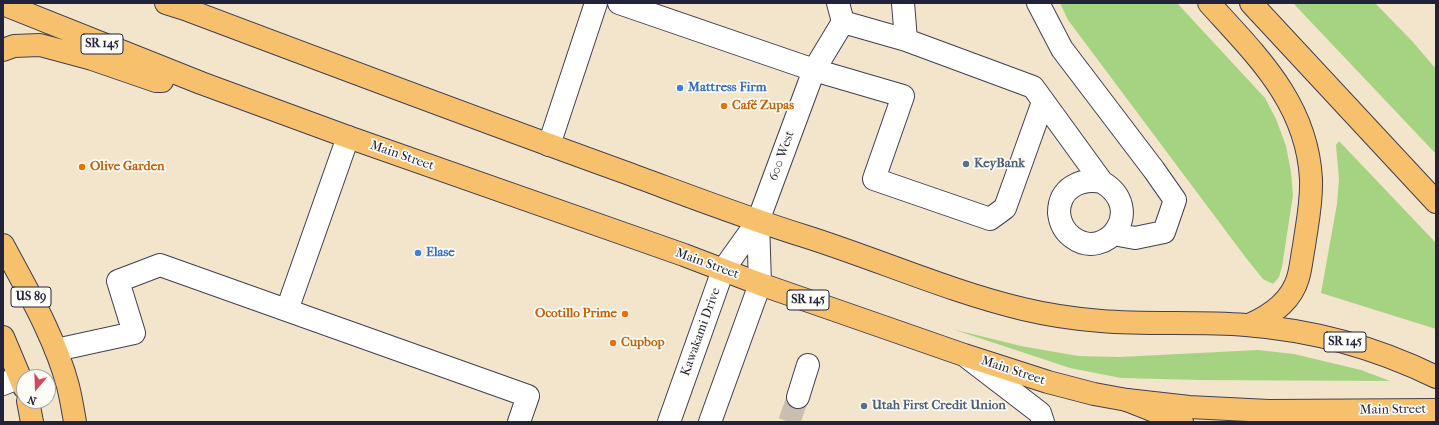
<!DOCTYPE html>
<html>
<head>
<meta charset="utf-8">
<style>
  body { margin:0 }
  #map { position:relative; width:1439px; height:425px; overflow:hidden; background:#f3e5cc; font-family:"IM FELL French Canon",serif }
  canvas { display:block }
  .frame { position:absolute; inset:0; border:4px solid #22223b; pointer-events:none }
  .north { position:absolute; left:16px; top:369px; width:40px; height:40px; box-sizing:border-box; background:#fdfcf7; border:1px solid #a5a5ac; border-radius:50%; rotate:199deg; font-size:11px; font-weight:700; line-height:16px; text-align:center; color:#22223b }
  .north::after { content:''; display:block; margin:auto; width:14px; height:18px; background:#d1495b; clip-path:polygon(50% 0,100% 100%,50% 72%,0 100%) }
</style>
</head>
<body>
<div id="map">
<canvas width="1439" height="425"></canvas>
<div class="frame"></div>
<div class="north">N</div>
</div>
<script>
const ctx = document.querySelector('canvas').getContext('2d');
ctx.lineJoin = 'round';
function fillPath(path, color) {
  ctx.fillStyle = color;
  ctx.fill(path, 'evenodd');
}
function trace(path, color, width, dash) {
  ctx.strokeStyle = color;
  ctx.lineWidth = width;
  ctx.lineCap = dash ? 'butt' : 'round';
  ctx.setLineDash(dash || []);
  ctx.stroke(path);
}
function drawText(font, color, halo, rows, align = 'center') {
  ctx.font = font + ' "IM FELL French Canon",serif';
  ctx.lineWidth = 3.5;
  ctx.setLineDash([]);
  ctx.textBaseline = 'middle';
  ctx.strokeStyle = halo;
  ctx.fillStyle = color;
  for (const [text, x, y, turn = 0] of rows) {
    ctx.save();
    ctx.translate(x, y);
    ctx.rotate((+turn || 0) * Math.PI / 180);
    ctx.textAlign = isNaN(turn) ? turn : align;
    if (halo) ctx.strokeText(text, 0, 0);
    ctx.fillText(text, 0, 0);
    ctx.restore();
  }
}
const green = new Path2D(`
  M1060,3h117l88,95 11,21 10,27 5,26 2,23 -11,72 -3,10 -6,7 -10,-5 -17,-21 -178,-238z
  M1293,3h82l38,39 23,27v85z
  M1339,141l97,102v86l-115,-36 16,-89 2,-25 -3,-34z
  M952,329l69,17 57,10 42,1 138,-7 36,4 67,16 29,11 -191,-1 -78,-2 -51,-10z`);
const minorTunnel = new Path2D(`
  M789,422l9,-25`);
const minor = new Path2D(`
  M619,3l195,67 89,26 -29,83 116,40 15,-11 38,-106
  M1038,3l24,46 92,121 21,30 -11,32 -29,6 -22,-4
  M843,22l63,18 -3,-37
  M906,40l127,47 69,95c45,27 4,81 -30,55 -8,-6 -12,-15 -13,-24 0,-25 21,-35 43,-31
  M549,145l47,-142
  M287,310l61,-173
  M56,350l78,-17 -16,-52 42,-16 368,131 -9,26
  M967,357l73,56 3,9
  M3,384l17,-7
  M798,397l10,-32
  M669,422l54,-152 35,-49 56,-151 29,-48 -5,-19
  M710,422l50,-138 -2,-63`);
const major = new Path2D(`
  M166,3l19,6c146,55 292,110 439,163 60,22 119,45 180,64 73,23 144,55 219,73 25,6 52,10 78,12 48,4 97,0 145,4 66,5 131,23 190,52
  M3,4l198,79 147,54 336,118 76,29 204,71 84,27 46,12 33,6 62,7 80,4 167,-1
  M3,50l11,-4 26,-1 52,14 64,22h6
  M3,245c24,45 52,92 65,141 3,12 5,24 7,36
  M3,337l21,50
  M28,401l4,21`);
const highway = new Path2D(`
  M1209,3c48,53 98,100 102,176 1,23 -4,45 -7,67 -2,10 -3,22 -6,32 -7,24 -28,38 -49,47
  M1251,3l185,199
  M1127,400l55,22`);
const markers = [
  [680,88,4,"#3f7fe0"],
  [724,106,4,"#e8710a"],
  [966,164,4,"#5c6f8a"],
  [82,167,4,"#e8710a"],
  [418,253,4,"#3f7fe0"],
  [625,314,4,"#e8710a"],
  [613,343,4,"#e8710a"],
  [864,406,4,"#5c6f8a"]
];
const shields = [
  [102,44,42],
  [31,297,40],
  [808,300,42],
  [1345,342,42]
];
const shieldNames = [
  ["SR 145",102,44],
  ["US 89",31,297],
  ["SR 145",808,300],
  ["SR 145",1345,342]
];
const shopNames = [
  ["Mattress Firm",688,88],
  ["Elase",426,253]
];
const foodNames = [
  ["Café Zupas",732,106],
  ["Olive Garden",90,167],
  ["Ocotillo Prime",617,314,"right"],
  ["Cupbop",621,343]
];
const streetNames = [
  ["Main Street",402,156,19],
  ["600 West",782,156,-70],
  ["Main Street",707,264,20],
  ["Kawakami Drive",701,332,-70],
  ["Main Street",1013,371,18],
  ["Main Street",1393,410,-1]
];
const serviceNames = [
  ["KeyBank",974,164],
  ["Utah First Credit Union",872,406]
];
fillPath(green, '#a5d381');
trace(minorTunnel, '#c9beaf', 22, [22, 11]);
trace(minor, '#413f51', 24);
trace(major, '#413f51', 24);
trace(highway, '#413f51', 24);
trace(minor, '#fff', 22);
trace(major, '#f7c06c', 22);
trace(highway, '#f7c06c', 22);
for (const [x, y, r, color] of markers) {
  const dot = new Path2D();
  dot.arc(x, y, r, 0, 2 * Math.PI);
  ctx.fillStyle = color;
  ctx.fill(dot);
  trace(dot, '#fdfcf7', 1.5);
}
for (const [x, y, w] of shields) {
  const box = new Path2D();
  box.roundRect(x - w / 2, y - 10, w, 20, 3);
  ctx.fillStyle = '#fdfcf7';
  ctx.fill(box);
  trace(box, '#22223b', 1);
}
drawText('bold 12px', '#22223b', null, shieldNames);
drawText('bold 13px', '#366cbe', '#fdfcf7', shopNames, 'left');
drawText('bold 13px', '#c56008', '#fdfcf7', foodNames, 'left');
drawText('13px', '#22223b', '#fdfcf7', streetNames);
drawText('bold 13px', '#4e5e75', '#fdfcf7', serviceNames, 'left');
</script>
</body>
</html>
